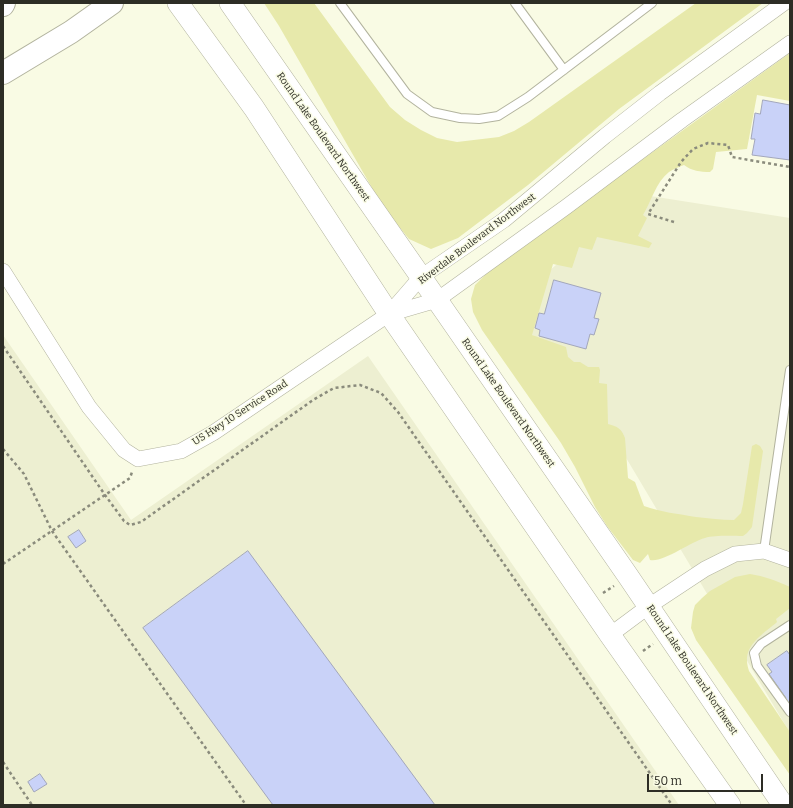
<!DOCTYPE html>
<html>
<head>
<meta charset="utf-8">
<style>
  body { margin:0 }
  #map { position:relative; width:793px; height:808px; overflow:hidden; background:#f9fbe4; font-family:Bitter,serif }
  canvas { display:block }
  .frame { position:absolute; inset:0; border:4px solid #2d2d25; pointer-events:none }
  .scale { position:absolute; left:647px; top:774px; width:116px; height:18px; box-sizing:border-box; border:2px solid #2d2d25; border-top:0; padding-left:5px; font-size:12px; line-height:14px; white-space:nowrap; color:#2d2d25; -webkit-text-stroke:3px #f9fbe4; paint-order:stroke }
</style>
</head>
<body>
<div id="map">
<canvas width="793" height="808"></canvas>
<div class="frame"></div>
<div class="scale">50 m</div>
</div>
<script>
const ctx = document.querySelector('canvas').getContext('2d');
ctx.lineJoin = 'round';
function fillPath(path, color) {
  ctx.fillStyle = color;
  ctx.fill(path, 'evenodd');
}
function trace(path, color, width, dash) {
  ctx.strokeStyle = color;
  ctx.lineWidth = width;
  ctx.lineCap = dash ? 'butt' : 'round';
  ctx.setLineDash(dash || []);
  ctx.stroke(path);
}
function drawText(font, color, halo, rows, align = 'center') {
  ctx.font = font + ' Bitter,serif';
  ctx.lineWidth = 3;
  ctx.setLineDash([]);
  ctx.textBaseline = 'middle';
  ctx.strokeStyle = halo;
  ctx.fillStyle = color;
  for (const [text, x, y, turn = 0] of rows) {
    ctx.save();
    ctx.translate(x, y);
    ctx.rotate((+turn || 0) * Math.PI / 180);
    ctx.textAlign = isNaN(turn) ? turn : align;
    if (halo) ctx.strokeText(text, 0, 0);
    ctx.fillText(text, 0, 0);
    ctx.restore();
  }
}
const built = new Path2D(`
  M644,195l146,23v515l-227,-381 -37,-20 16,-55 14,-12z
  M3,335l128,185 237,-164 311,449h-676z`);
const green = new Path2D(`
  M264,3h50l76,104 15,13 16,10 16,8 20,4 42,-5 15,-6 15,-9 167,-119h67l-144,106 -91,76 -70,53 -27,11 -22,-10 -26,-32 -104,-181z
  M790,53v48l-33,-6 -10,54 -31,3 -3,17 -3,3c-10,0 -18,-1 -26,-7 -5,2 -11,4 -15,7 -13,10 -18,30 -26,43l4,3 -9,18 14,7 -3,5 -52,-11 -5,13 -13,-3 -7,21 -19,-4 -21,71 34,12 2,10 6,5h6l8,5h11l1,3 -1,13 8,1 1,40c10,3 13,4 17,14l3,40 7,4 9,24c16,6 35,8 52,11 13,1 25,3 38,3l7,-7 2,-9 9,-58 4,-2 4,2 3,5 -11,76 -5,6 -4,3c-10,0 -29,-1 -38,2 -15,4 -42,25 -55,22l-2,-6 -8,9 -7,-3 -26,-34 -12,-19 -20,-40 -14,-24 -79,-113 -9,-18 -2,-13 4,-14 12,-12 12,-10z
  M750,574c14,2 27,7 40,13v21l-14,11 1,3c-11,10 -31,21 -30,39 0,3 1,7 2,10l41,61v43l-94,-135 -5,-12 2,-16 2,-7 7,-7 8,-7 25,-14z`);
const building = new Path2D(`
  M763,100l27,5v55l-38,-5 3,-16h-4l4,-26 5,1z
  M554,280l47,13 -7,25 5,1 -5,16 -4,-1 -4,15 -47,-13 1,-6 -5,-2 4,-15 5,1z
  M79,530l7,11 -10,7 -8,-11z
  M248,551l187,254h-162l-130,-177z
  M787,651l3,4v52l-5,-8 1,-1 -17,-24 3,-2 -5,-7z
  M40,774l7,10 -13,8 -6,-10z`);
const path = new Path2D(`
  M674,222l-26,-8 33,-52 12,-13 15,-6 20,2 4,12 58,10
  M3,346l102,149 19,26 6,4 11,-3 172,-122 21,-12 26,-3 21,8 17,19 274,393
  M3,449l21,25 28,57 194,274
  M3,564l127,-86 2,-6
  M603,593l11,-7
  M643,651l10,-7
  M3,762l29,43`);
const lane = new Path2D(`
  M340,3l67,91 25,18 28,6 19,1 19,-3 30,-19 124,-94
  M515,3l49,67
  M764,551l26,-181
  M790,625l-29,19 -7,9 3,13 33,46`);
const street = new Path2D(`
  M3,271l86,136 35,43 14,9 43,-8 32,-18 176,-119 32,-37 83,-57 101,-84 55,-43 124,-90
  M389,314l48,-14 129,-93 116,-87 108,-77
  M610,635l39,-29 56,-37 30,-15 29,-3 26,9`);
const secondary = new Path2D(`
  M178,3l76,105 135,206 221,321 120,170
  M230,3l207,297 191,276 155,229`);
const highway = new Path2D(`
  M3,5l1,-2
  M3,73l68,-41 41,-29`);
const streetNames = [
  ["Round Lake Boulevard Northwest",323,137,55],
  ["Riverdale Boulevard Northwest",477,239,-37],
  ["Round Lake Boulevard Northwest",508,403,55],
  ["US Hwy 10 Service Road",240,413,-33],
  ["Round Lake Boulevard Northwest",692,670,56]
];
fillPath(built, '#edefd1');
fillPath(green, '#e7e9ab');
fillPath(building, '#c9d2f8');
trace(building, '#a3a7bb', 1);
trace(lane, '#b2b39e', 10);
trace(street, '#b2b39e', 16);
trace(secondary, '#b2b39e', 22);
trace(highway, '#b2b39e', 24);
trace(path, '#8a8b7c', 2.5, [3, 3]);
trace(lane, '#fff', 8);
trace(street, '#fff', 15);
trace(secondary, '#fff', 21);
trace(highway, '#fff', 22);
drawText('10px', '#2d2d25', '#f9fbe4', streetNames);
</script>
</body>
</html>
